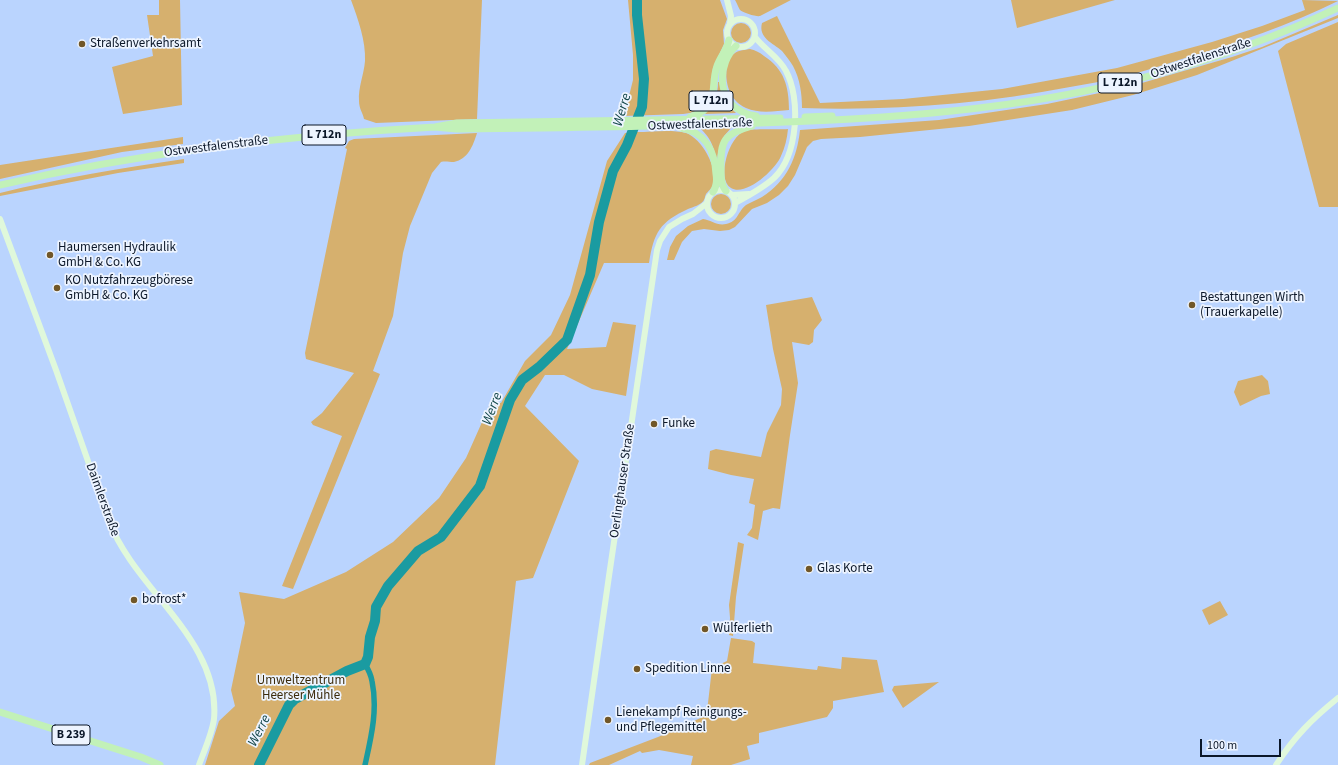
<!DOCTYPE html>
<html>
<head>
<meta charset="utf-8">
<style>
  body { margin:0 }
  #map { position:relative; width:1338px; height:765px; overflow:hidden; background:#bad4fe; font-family:"Source Sans 3",sans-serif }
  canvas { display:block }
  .scale { position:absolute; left:1200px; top:739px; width:81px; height:18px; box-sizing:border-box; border:2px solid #0b1729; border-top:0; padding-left:5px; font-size:12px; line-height:14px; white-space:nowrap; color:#0b1729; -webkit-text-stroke:3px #edf4ff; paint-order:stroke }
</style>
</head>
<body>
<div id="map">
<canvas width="1338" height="765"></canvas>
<div class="scale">100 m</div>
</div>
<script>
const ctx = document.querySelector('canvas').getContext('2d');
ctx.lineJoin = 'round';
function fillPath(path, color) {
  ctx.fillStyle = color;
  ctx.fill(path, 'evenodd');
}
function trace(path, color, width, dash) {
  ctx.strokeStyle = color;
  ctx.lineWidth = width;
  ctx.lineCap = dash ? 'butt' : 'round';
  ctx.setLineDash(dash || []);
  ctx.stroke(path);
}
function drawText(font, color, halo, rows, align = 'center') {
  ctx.font = font + ' "Source Sans 3",sans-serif';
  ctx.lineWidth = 3.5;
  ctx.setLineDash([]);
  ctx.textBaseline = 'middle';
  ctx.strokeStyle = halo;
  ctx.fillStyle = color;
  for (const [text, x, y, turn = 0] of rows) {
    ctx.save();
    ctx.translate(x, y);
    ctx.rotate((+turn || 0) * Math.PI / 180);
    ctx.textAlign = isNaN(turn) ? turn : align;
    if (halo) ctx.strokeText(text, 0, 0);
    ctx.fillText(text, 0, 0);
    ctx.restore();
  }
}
const green = new Path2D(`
  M159,0h21l2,105 -59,9 -11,-47 41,-11 -6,-41h12z
  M351,0h131l-5,119 -101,4 -12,-4c-1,-6 -5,-10 -5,-18 -1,-13 5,-27 6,-40 1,-20 -7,-42 -14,-61z
  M628,0h92l7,19 -4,11 1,14 -11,24 -3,24 -2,7 -9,11 -9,3 -7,1 -59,2 9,-36v-25z
  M735,0h56l-31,16c-3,1 -17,-3 -20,-6 -2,-3 -3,-7 -5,-10z
  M1011,0h104l-98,28z
  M1302,0l36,1c-49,24 -101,42 -153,57 -21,7 -43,14 -64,19 -17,4 -34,7 -51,10 -88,17 -178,24 -268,21 0,-14 -2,-29 -9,-42 -3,-5 -7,-10 -11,-15 -9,-8 -24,-13 -20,-28l15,-7 43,87 83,-4 99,-10 115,-21 95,-26 50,-16 43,-16z
  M1338,15v3l-141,57 -64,20 -61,15 -103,16 -109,11 -39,2 -8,2 -6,6 -12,28 -7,11 -9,9 -12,8 -15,6 -17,18 -6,3 -9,1 -16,-2 -12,2 -10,11 -8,18h-7l3,-13 6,-11 12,-10 15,-7c8,1 14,7 23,5 12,-2 12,-13 20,-19 5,-3 11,-5 16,-8 25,-16 35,-39 38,-67l139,-10 108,-16 81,-17 104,-30 30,-10z
  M1338,22v185h-19l-41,-156 8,-7z
  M731 33a10 10 0 1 1 20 0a10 10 0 1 1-20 0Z
  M750,49c5,1 9,3 14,7 20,13 25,30 25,54 -13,1 -30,4 -43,-2 -16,-7 -22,-26 -19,-42 2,-5 3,-10 8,-13 4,-3 10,-3 15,-4z
  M718,82h1l5,15 4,8 8,8 -31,1c9,-10 13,-19 13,-32z
  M732,127l-8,9 -6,17 -1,7c-4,-14 -5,-20 -16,-31z
  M788,129c-1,10 -3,18 -7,27 -5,13 -35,41 -50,32 -15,-9 -2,-52 14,-57 9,-3 33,-1 43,-2z
  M637,132c15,0 34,-3 49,1 16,6 32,34 27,51 -1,5 -5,7 -7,10 -1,2 -1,4 -2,6 -3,5 -11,7 -16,9 -28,13 -34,23 -39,54h-45l-37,86 39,-2 7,-25 23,3 -10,71 -34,-7 -28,-14h-19l-20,31 54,55 -46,117 -17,3 -21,184h-290l14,-44 16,-15 -4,-16 14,-67 -6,-31 45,7 62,-27 47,-30 46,-44 27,-40 25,-56 10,1 24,-42 26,-26 19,-40 37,-134 18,-28z
  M477,133c-4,13 -9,26 -23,29 -5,0 -9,-1 -13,0l-9,11 -22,53 -7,27 -10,63 -20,55 7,3 -87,215 -11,-3 60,-150 -29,-11 -2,-3 11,-9 32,-40 -48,-14 -1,-6 42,-204 -2,-1 4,-7 5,-2z
  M183,137v7l-61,8 -122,27v-14z
  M184,159v4l-66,10 -118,23v-3c61,-15 122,-25 184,-34z
  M711 204a10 10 0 1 1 20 0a10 10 0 1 1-20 0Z
  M812,297l10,23 -8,10 -1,12 -4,3 -17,-3 6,41 -8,52 -10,74 -7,-1 -10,3 -5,29 -11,-5 5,-7 3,-23 -6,-2 5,-24 -23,-4 -23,-6 2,-18 6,-2 45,8 6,-24 14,-28 1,-16 -9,-40 -7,-44z
  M1262,375l6,6 2,13 -9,2 -21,10 -6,-14 4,-11z
  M738,542l6,2 -8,53 -3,39 -4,-1 1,-17 -1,-13z
  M1220,601l8,14 -19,10 -7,-15z
  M731,638l21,3 3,2 -2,20 64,7 1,-4 23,3 1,-12 35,3 7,32 -51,9v7l-6,9 -68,16v10l-12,3 3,13 -19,6h-40l2,-9 -34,-6 -17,3 -2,-2 -31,14h-20l1,-2 68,-26 47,-21 3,-13 4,-35 15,-7z
  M939,682l-36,26 -11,-18 2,-4z`);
const canal = new Path2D(`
  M365,765c6,-27 13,-55 7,-84 -1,-6 -4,-12 -7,-17`);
const river = new Path2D(`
  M259,765l30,-60 6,-6 52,-28 18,-7 3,-7 2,-20 5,-16 1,-14 12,-21 30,-35 23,-14 39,-51 30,-86 12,-20 17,-13 28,-27 23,-65 9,-53 14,-51 14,-26 15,-38 2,-28 -7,-64v-15`);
const secondary = new Path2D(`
  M727,0l4,16 -1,7
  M727 33a14 14 0 1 1 28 0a14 14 0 1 1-28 0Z
  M707 204a14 14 0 1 1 28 0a14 14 0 1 1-28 0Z
  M732,195l17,-1
  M735,203c13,-7 28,-15 39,-25 24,-23 27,-79 12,-107 -7,-14 -22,-22 -31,-34
  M0,219l56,151 53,151c26,69 112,119 105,198 -2,15 -10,32 -15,46
  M582,765l27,-189 48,-326 3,-9 9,-14 13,-8 11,-5 14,-11
  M1276,765c18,-28 36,-46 62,-67`);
const primary = new Path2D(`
  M736,46c-18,17 -20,52 5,65 4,3 10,4 15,5
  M690,117c32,-10 19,-28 27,-51 3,-9 10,-16 12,-26
  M805,117l27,-1
  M435,127l22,2c90,-1 180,-2 270,-5 76,-2 150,-5 225,-13 133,-13 265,-46 386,-103
  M681,128c24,4 34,23 35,46 1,6 1,12 -3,18
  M0,185c143,-33 289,-50 435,-58l22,-4 323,-5
  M726,191c-5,-6 -5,-14 -5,-22 -1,-29 3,-35 31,-43
  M0,712l141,45 19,8`);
const markers = [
  [82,44,4,"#715728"],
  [50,255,4,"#715728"],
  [57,288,4,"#715728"],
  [1192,305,4,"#715728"],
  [654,424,4,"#715728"],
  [809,569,4,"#715728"],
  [134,600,4,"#715728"],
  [705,629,4,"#715728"],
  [637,669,4,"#715728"],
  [608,720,4,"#715728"]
];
const shields = [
  [1120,83,44],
  [711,101,44],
  [324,135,44],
  [71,735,38]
];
const shieldNames = [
  ["L 712n",1120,83],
  ["L 712n",711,101],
  ["L 712n",324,135],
  ["B 239",71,735]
];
const poiNames = [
  ["Straßenverkehrsamt",90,44],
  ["Haumersen Hydraulik",58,248],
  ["GmbH & Co. KG",58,263],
  ["KO Nutzfahrzeugbörese",65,281],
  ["GmbH & Co. KG",65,296],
  ["Bestattungen Wirth",1200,298],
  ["(Trauerkapelle)",1200,313],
  ["Funke",662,424],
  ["Glas Korte",817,569],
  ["bofrost*",142,600],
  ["Wülferlieth",713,629],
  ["Spedition Linne",645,669],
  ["Lienekampf Reinigungs-",616,713],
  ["und Pflegemittel",616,728]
];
const streetNames = [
  ["Ostwestfalenstraße",1201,59,-18],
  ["Ostwestfalenstraße",700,125,-2],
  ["Ostwestfalenstraße",216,147,-7],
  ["Oerlinghauser Straße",623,481,-82],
  ["Daimlerstraße",102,500,70]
];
const parkNames = [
  ["Umweltzentrum",301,681],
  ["Heerser Mühle",301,696]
];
const waterNames = [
  ["Werre",623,110,-74],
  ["Werre",493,409,-69],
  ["Werre",260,731,-63]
];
fillPath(green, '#d6b06e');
trace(canal, '#1a9ba1', 5.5);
trace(river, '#1a9ba1', 10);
trace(secondary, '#e0f8db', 6);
trace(primary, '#c2f1b8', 7);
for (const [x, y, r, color] of markers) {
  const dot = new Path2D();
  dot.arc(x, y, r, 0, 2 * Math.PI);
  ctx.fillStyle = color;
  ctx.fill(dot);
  trace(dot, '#edf4ff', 1.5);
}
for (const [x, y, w] of shields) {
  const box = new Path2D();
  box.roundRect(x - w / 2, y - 10, w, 20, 3);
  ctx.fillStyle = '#edf4ff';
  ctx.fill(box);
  trace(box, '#0b1729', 1);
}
drawText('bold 12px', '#0b1729', null, shieldNames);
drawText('13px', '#0b1729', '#edf4ff', poiNames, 'left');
drawText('13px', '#0b1729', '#edf4ff', streetNames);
drawText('13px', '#3b2a0a', '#edf4ff', parkNames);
drawText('italic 14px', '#124648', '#edf4ff', waterNames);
</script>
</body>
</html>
